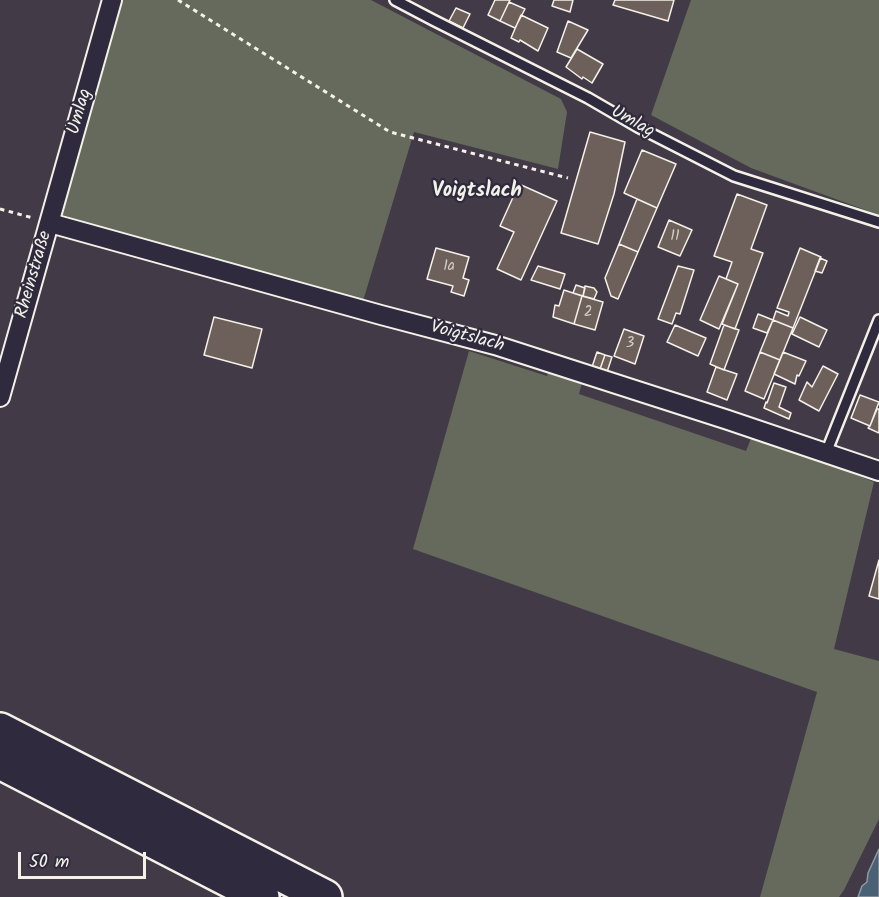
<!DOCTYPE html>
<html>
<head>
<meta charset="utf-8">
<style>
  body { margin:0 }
  #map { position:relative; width:879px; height:897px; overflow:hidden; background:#423a46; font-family:Kalam,sans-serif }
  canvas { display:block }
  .scale { position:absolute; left:18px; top:852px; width:128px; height:27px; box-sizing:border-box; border:3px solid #f4f1e8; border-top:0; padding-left:8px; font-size:18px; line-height:21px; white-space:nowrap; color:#f4f1e8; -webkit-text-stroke:4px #2f2a3d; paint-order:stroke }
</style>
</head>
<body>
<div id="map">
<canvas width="879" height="897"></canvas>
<div class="scale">50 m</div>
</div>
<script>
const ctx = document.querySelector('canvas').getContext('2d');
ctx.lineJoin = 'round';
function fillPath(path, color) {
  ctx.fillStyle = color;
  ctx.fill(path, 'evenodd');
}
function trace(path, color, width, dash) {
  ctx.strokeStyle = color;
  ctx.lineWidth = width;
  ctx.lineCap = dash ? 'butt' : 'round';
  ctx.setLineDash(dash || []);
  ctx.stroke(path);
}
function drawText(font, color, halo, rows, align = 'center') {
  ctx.font = font + ' Kalam,sans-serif';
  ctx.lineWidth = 4.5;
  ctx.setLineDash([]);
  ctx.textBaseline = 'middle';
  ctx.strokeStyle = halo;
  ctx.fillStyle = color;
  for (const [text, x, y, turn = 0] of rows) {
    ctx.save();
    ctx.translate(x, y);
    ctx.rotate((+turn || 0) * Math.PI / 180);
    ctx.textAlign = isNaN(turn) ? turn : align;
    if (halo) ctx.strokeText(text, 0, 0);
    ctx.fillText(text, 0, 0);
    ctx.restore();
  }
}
const green = new Path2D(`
  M119,0h252l190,99 6,13 -9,57 -144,-37 -51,169 -171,-44 -132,-43z
  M691,0h188v215l-128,-47 -100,-53z
  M469,351l78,25 2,-7 34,10 -4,15 167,57 6,-15 39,13 83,33 -40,167 45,12v158l-35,71 -5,7h-79l57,-205 -404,-143z`);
const water = new Path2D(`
  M879,849v48h-21l4,-11 5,-4 1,-9z`);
const building = new Path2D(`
  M495,0h15l-10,21 -12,-6z
  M554,0h19l-3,12 -18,-6z
  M615,0h59l-6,21 -55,-16z
  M509,2l16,7 -10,19 -15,-7z
  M456,8l14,6 -7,14 -14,-7z
  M521,15l27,13 -10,23 -18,-11 -1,2 -8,-4z
  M568,21l20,9 -17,28 -14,-6z
  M577,49l26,15 -11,19 -9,-6 -1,2 -16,-12z
  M590,132l35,10 -11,52 -16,50 -37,-11z
  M642,150l34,14 -19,44 -33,-15z
  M519,184l38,17 -36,79 -24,-11 17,-37 -14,-6z
  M737,194l30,11 -16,44 12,4 -28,76 -13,-5 16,-40 -12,-5 6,-17 -18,-6z
  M637,199l20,9 -19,44 -19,-8z
  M669,220l23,10 -12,26 -22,-9z
  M619,244l19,8 -20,47 -7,-3 -6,-18z
  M436,248l33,9 -6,21 6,2 -5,16 -13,-4 2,-6 -26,-7z
  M800,248l21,9 -28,71 -20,-8 3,-9 12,5 1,-4 -12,-4z
  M820,258l7,3 -5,12 -7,-2z
  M538,266l27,8 -5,15 -29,-9z
  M678,266l16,4 -14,44 -4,-1 -4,11 -14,-5z
  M719,276l19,8 -19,45 -19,-9z
  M576,285l9,3 -2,8 -10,-3z
  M585,286l9,2 3,4 -3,7 -11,-3z
  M564,290l18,6 -8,28 -21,-7 2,-12 4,1z
  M582,296l21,6 -8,28 -21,-6z
  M758,314l15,6 -6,13 -14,-5z
  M214,317l48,12 -10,39 -48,-13z
  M800,317l27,13 -8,17 -27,-13z
  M773,320l20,8 -13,32 -20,-8z
  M675,325l31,13 -8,18 -31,-14z
  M724,325l15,5 -15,40 -14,-6z
  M624,329l20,7 -9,28 -21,-8z
  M597,352l8,3 -5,14 -8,-2z
  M760,352l20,8 -16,39 -19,-8z
  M783,352l23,9 -7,15 -2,-1 -2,9 -21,-10z
  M605,355l7,2 -5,15 -7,-3z
  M823,366l15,8 -19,37 -20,-11 8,-18 5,5z
  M716,367l21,7 -10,26 -20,-8z
  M774,383l12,4 -7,20 12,6 -2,6 -25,-11 2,-6 1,1z
  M860,395l19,7 -9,24 -19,-8z
  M877,409h2v24l-11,-5 2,-2z
  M879,560v39l-10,-3z`);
const path = new Path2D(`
  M178,0l212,132 178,46
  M0,209l33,9`);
const lane = new Path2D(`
  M395,0l38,20 155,78 50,29 96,49 145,46
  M826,453l53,-133`);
const street = new Path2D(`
  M50,223l331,92 114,30 233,75 151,51
  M0,397l112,-397`);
const highway = new Path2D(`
  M0,730l325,167
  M0,762l262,135`);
const numberNames = [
  ["11",675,237],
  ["1a",449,267],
  ["2",588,313],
  ["3",630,344]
];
const streetNames = [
  ["Umlag",81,112,-74],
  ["Umlag",632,123,29],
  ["Rheinstraße",35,275,-74],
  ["Voigtslach",467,338,15]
];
const neighbourhoodNames = [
  ["Voigtslach",477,193]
];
fillPath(green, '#666a5c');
fillPath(water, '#4a6175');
trace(water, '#8e9ba3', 1.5);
fillPath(building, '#6d605b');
trace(building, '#f4f1e8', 1.5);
trace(lane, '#f4f1e8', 14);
trace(street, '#f4f1e8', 22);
trace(highway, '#f4f1e8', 38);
trace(path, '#f4f1e8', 3, [4.5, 4.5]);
trace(lane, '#2f2a3d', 9);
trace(street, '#2f2a3d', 18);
trace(highway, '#2f2a3d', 33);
drawText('15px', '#d2cdc5', null, numberNames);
drawText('18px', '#f4f1e8', '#2f2a3d', streetNames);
drawText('bold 20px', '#f4f1e8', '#2f2a3d', neighbourhoodNames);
</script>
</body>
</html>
